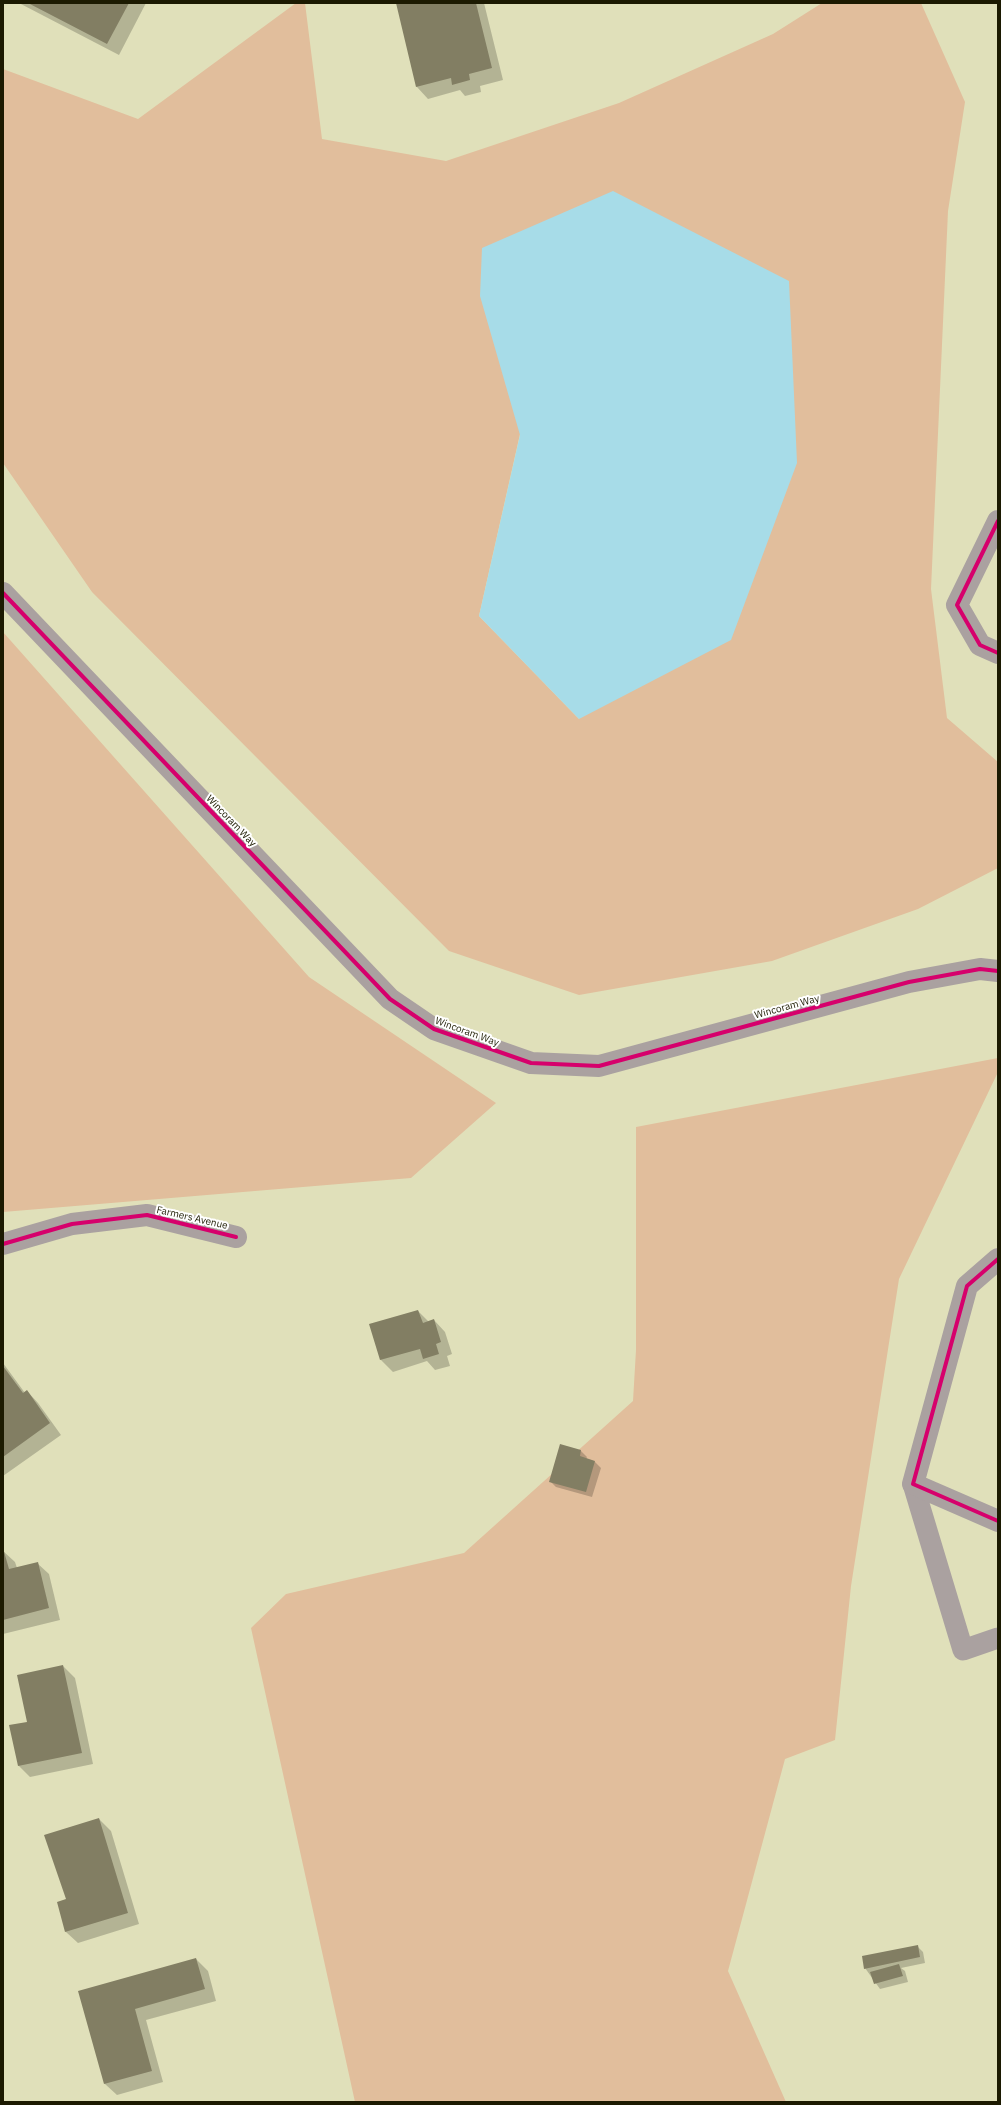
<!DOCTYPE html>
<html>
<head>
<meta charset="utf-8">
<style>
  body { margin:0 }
  #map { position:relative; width:1001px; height:2105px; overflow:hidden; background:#e0e0ba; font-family:"IBM Plex Sans",sans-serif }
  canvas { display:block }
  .frame { position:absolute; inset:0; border:4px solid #1c1a01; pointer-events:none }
</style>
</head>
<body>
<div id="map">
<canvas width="1001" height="2105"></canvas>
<div class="frame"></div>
</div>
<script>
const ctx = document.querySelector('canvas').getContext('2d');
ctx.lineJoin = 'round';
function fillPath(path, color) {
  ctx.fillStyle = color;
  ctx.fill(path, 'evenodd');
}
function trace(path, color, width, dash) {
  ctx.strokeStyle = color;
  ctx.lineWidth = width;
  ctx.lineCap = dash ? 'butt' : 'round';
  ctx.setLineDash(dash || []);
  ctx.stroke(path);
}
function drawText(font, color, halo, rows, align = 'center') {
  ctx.font = font + ' "IBM Plex Sans",sans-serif';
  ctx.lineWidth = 4;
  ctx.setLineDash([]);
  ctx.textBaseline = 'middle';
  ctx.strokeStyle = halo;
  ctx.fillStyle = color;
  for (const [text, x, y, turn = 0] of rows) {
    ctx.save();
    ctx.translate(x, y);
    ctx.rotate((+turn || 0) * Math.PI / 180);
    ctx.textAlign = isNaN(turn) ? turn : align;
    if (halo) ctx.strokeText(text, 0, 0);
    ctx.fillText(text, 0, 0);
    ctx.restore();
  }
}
const forest = new Path2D(`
  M296,3h9l17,136 124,22 173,-58 154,-69 49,-31h99l44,99 -17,109 -17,378 16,129 51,44v106l-80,41 -146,52 -193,34 -130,-44 -357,-359 -89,-129v-394l135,50zM520,434l59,285 -100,-103z
  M3,632l306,345 187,126 -85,75 -408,34z
  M998,1058v14l-99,207 -48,307 -16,154 -50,19 -57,212 58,131h-431l-104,-474 35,-34 178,-41 169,-152 3,-51v-223z`);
const water = new Path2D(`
  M613,191l176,90 8,182 -66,177 -152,79 -100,-103 41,-181 -40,-139 2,-48z`);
const shadow = new Path2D(`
  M19,3h127l-27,52z
  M401,3h83l19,77 -23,6 1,6 -16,4 -5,-6 -32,9 -11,-12 -20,-83z
  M418,1311l11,11 5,-2 11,12 7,22 -5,2 3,10 -15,4 -8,-9 -34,11 -12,-12 -11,-35z
  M3,1363l22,30 2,-2 11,12 23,32 -58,41z
  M561,1445l20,6 6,6 -1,2 9,3 6,6 -9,29 -36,-10 -6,-6z
  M3,1551l12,11 2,6 20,-5 12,11 11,46 -57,14z
  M63,1666l12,12 18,86 -63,13 -12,-12 10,-42z
  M99,1819l12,12 28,93 -61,19 -12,-11 -8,-29 9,-3 -21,-64z
  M917,1946l6,6 2,11 -24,5 4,3 3,11 -28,7 -15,-21z
  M196,1959l12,12 8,30 -70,19 17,62 -46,13 -12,-11 -26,-92z`);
const building = new Path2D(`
  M28,3h101l-22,41z
  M396,3h80l16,65 -23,6 1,6 -18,5 -1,-7 -35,9z
  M418,1310l5,13 11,-4 7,23 -5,2 3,10 -16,5 -3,-10 -40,11 -11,-36z
  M3,1366l20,27 4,-3 23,33 -47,34z
  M560,1444l21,6 -1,6 15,5 -9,31 -37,-10z
  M3,1548l6,21 29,-7 11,46 -46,12z
  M63,1665l19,88 -64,13 -9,-41 18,-3 -10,-47z
  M99,1818l29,95 -63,19 -8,-30 9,-3 -22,-64z
  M918,1945l2,12 -56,12 -2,-13z
  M196,1958l9,31 -70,20 17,62 -48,13 -26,-93z
  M899,1964l4,12 -29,8 -4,-12z`);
const service = new Path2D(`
  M913,1484l50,166 35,-12`);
const minor = new Path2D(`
  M998,521l-41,84 23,40 18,8
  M3,593l387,406 44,30 97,34 68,3 310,-84 71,-13 18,2
  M3,1244l69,-20 75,-9 89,22
  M998,1259l-31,27 -54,198 85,37`);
const cycleway = new Path2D(`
  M998,521l-41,84 23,40 18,8
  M3,593l387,406 44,30 97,34 68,3 310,-84 71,-13 18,2
  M3,1244l69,-20 75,-9 89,22
  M998,1259l-31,27 -54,198 85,37`);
const streetNames = [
  ["Wincoram Way",231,821,46],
  ["Wincoram Way",787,1007,-15],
  ["Wincoram Way",467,1032,20],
  ["Farmers Avenue",192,1218,13]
];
fillPath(forest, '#e1be9c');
fillPath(water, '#a7dce8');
fillPath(shadow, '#0003');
fillPath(building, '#827e63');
trace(service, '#aaa1a0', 21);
trace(minor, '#aaa1a0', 22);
trace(cycleway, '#d6006c', 4);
drawText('10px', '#1c1a01', '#fff', streetNames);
</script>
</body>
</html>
